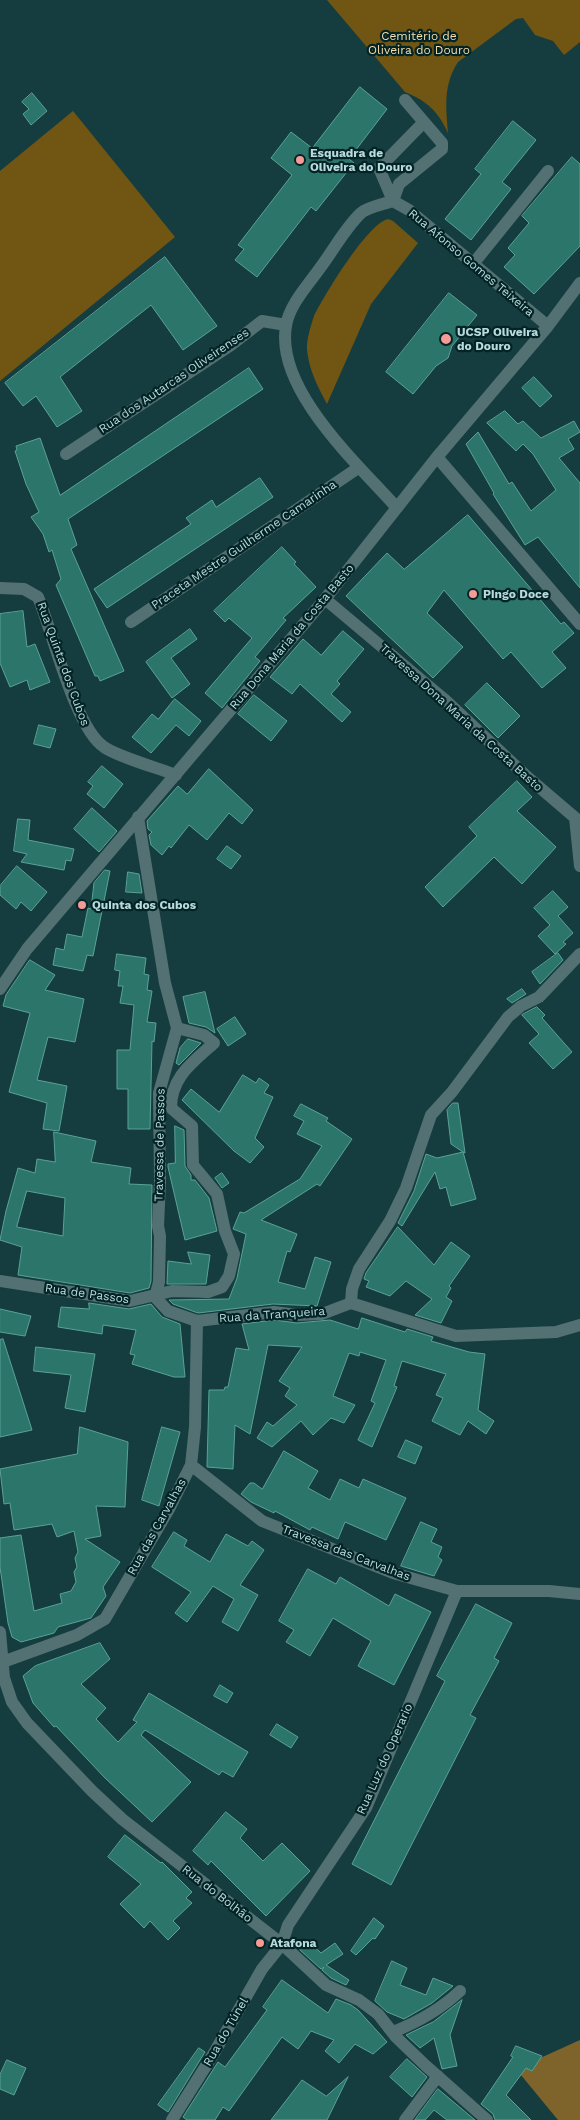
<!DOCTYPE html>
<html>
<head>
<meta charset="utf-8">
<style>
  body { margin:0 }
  canvas { display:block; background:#153d40 }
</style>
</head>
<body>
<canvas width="580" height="2120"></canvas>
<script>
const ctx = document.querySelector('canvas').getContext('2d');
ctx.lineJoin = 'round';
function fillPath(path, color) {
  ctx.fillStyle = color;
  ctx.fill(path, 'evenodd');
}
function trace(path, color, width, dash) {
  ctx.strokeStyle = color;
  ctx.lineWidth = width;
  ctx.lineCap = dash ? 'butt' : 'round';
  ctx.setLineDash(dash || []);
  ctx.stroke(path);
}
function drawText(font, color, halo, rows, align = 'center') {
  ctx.font = font + ' "Work Sans",sans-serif';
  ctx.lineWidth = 4.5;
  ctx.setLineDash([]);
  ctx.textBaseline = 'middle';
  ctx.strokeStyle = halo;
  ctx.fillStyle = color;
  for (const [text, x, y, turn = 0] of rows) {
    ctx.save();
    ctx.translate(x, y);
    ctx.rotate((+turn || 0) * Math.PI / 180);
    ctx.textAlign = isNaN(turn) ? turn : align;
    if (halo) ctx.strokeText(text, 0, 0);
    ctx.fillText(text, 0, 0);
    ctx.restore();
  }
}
const green = new Path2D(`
  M327,0h253v42l-16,13 -11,-14 -18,-6 -12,-17 -7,1 -58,43c-15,23 -12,45 -10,71 -10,-22 -21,-32 -43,-41z
  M73,111l102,126 -175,144v-210z
  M388,219l5,2 25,22 -47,61 -44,100c-9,-17 -18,-34 -20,-54 -1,-9 4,-25 7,-34 10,-20 53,-92 74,-97z`);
const forest = new Path2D(`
  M580,2040v80h-22l-42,-51z`);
const building = new Path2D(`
  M360,87l27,22 -38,50 5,4 -38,48 -5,-4 -54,70 -22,-17 9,-11 -6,-4 54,-70 -21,-17 20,-26 21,16z
  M32,93l15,18 -16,14 -8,-11 6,-5 -7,-7z
  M513,121l23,19 -34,42 9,7 -40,51 -26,-21 36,-45 -6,-5z
  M572,157l8,7v82l-46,48 -30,-27 11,-12 -7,-7 21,-25 -7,-7z
  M165,257l52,69 -34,24 -32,-45 -91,72 22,34 -25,16 -21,-31 -13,10 -18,-23z
  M449,293l28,22 -25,31 -4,12 -12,8 -23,28 -27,-22z
  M249,368l14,21 -195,130 9,26 -6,4 53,122 -24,10 -2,-5h-3l-39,-91 5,-6 -9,-29 -3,2 -6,-18 -12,-17 8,-5 -13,-28 -11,-33 2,-1 -1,-4 24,-8 20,57z
  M534,377l18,19 -12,11 -18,-19z
  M505,411l13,13 5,-3 18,17 33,-17 6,11 -12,7 6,10 -15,9 21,25v105l-42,-51 -13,8 -32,-51 1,-1 -28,-49 12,-12 31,52 3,-2 19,29 25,-21 -23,-36 -10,-10 -7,7 -29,-28z
  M260,478l13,19 -166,111 -13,-19 97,-65 -5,-6 26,-18 4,7z
  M468,515l93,109 3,-2 10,11 -22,19 14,16 -24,20 -31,-36 -8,7 -59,-69 -17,23 36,34 -30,31 -87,-82 41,-43 17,16z
  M282,547l14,15 -2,2 22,23 -33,31 3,2 -31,37 5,4 -38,47 -17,-15 47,-55 -23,-20 -4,4 -11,-11z
  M23,611l4,36 8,-3 15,38 -20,8 -3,-10 -17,7 -10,-24v-49z
  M190,629l7,10 -26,19 19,26 -18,14 -26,-36z
  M343,631l21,18 -27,32 3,3 -9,10 20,18 -9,10 -42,-38 -8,10 -22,-17 33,-38 18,16z
  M487,683l33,33 -22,22 -33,-33z
  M254,695l33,26 -16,20 -33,-27z
  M175,699l26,22 -12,15 -13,-11 -25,28 -19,-16 20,-23 6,5z
  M39,725l17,4 -6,19 -16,-4z
  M102,766l21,18 -19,24 -17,-14 6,-8 -5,-4z
  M209,769l44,41 -11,14 -13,-11 -22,27 -18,-15 -18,23 -2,-2 -7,9 -11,-10 -2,-10 3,-3 -4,-3 -1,-8 31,-35 9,8z
  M517,781l15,16 -15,14 39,36 -34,37 -28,-27 -51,50 -18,-20 52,-51 -8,-9z
  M92,808l25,23 -18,21 -25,-23z
  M18,819l12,1 -2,20 46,9 -3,12 -5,-1 -2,10 -43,-8 6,-8 -13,-3z
  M227,846l14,10 -10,13 -14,-10z
  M17,866l30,26 -16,19 -10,-9 -5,7 -16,-14v-9z
  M105,870l5,1 -17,85 -6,-1 -4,16 -30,-6 3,-17 8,2 3,-16 15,3 6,-29 3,1 3,-26z
  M128,872l11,2 3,19 -16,-1z
  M553,891l15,16 -10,9 15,17 -10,9 3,2 -11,10 -17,-18 12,-11 -16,-17z
  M558,953l5,7 -23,24 -8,-12z
  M117,954l29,4 -2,16 5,1 -2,15 5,1 -5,31 9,1 -2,19 -2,-1 -2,88h-22v-40h-11v-39h13l4,-45 -14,-2 3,-17h-5l2,-15 -5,-1z
  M30,960l25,15 -10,15 39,9 -9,43 -27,-5 -11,43 30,6 -8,45 -16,-2 4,-26 -38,-11 21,-79 -27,-7 3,-11z
  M522,989l4,5 -14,9 -5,-4z
  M205,992l10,41 -9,-6 -17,-4 -6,-26z
  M537,1007l8,8 -3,3 30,34 -19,17 -24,-26 10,-9 -17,-19z
  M235,1017l11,17 -18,12 -11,-17z
  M188,1039l13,4 -22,22 -3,-2 4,-15z
  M243,1075l13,8 3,-5 10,7 -5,8 9,4 -18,41 9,9 -14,16 -16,-12 -52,-51 9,-11 28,23z
  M453,1103h5l7,50 -2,-1 13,47 -25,7 -5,-19 -6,2 -5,-17 -33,54 -4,-3 16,-32 12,-37 11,4 26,-6 -12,-8 -4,-34z
  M301,1104l27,14 -2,3 26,18 -32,47 -3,-2 -56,36 36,14 -7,18 -3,-1 -9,31 27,7 10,-32 16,5 -14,44 -44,-2 -75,9 -25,-9 -4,-4 60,-1 8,-21 9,-44 -13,-5 7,-17 4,1 56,-34 22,-33 -25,-12 7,-13 -10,-5z
  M175,1126l9,4 1,36 6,9v5h4l14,18 8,33 -32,9 -17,-73v-3l7,-1z
  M54,1132l42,9 -5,21 40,6 -2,16 23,1 -1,96 -2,7 -19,5 -112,-18 4,-28 -22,-7 6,-29 12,-43 17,5 2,-14 18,3zM27,1191l38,7 -2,38 -46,-9z
  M222,1173l7,10 -7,5 -7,-10z
  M398,1227l36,38 17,-23 19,14 -21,30 2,2 -5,9 6,4 -11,22 -26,-8 17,-16 -26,-18 -16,15 -24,-9 3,-6 -5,-2 2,-6z
  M188,1252l22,3 -4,29h-39l1,-23 23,3z
  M89,1303l40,6 22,-5 11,13 18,7 5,53h-11l-42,-13 3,-9 -5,-1 6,-24 -33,-5 -1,9 -44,-7 3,-20 28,2z
  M0,1309l31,7 -6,20 -25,-4z
  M362,1318l43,14 2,-3 26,8 -2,4 38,11 16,2 -7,56 16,11 -8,13 -18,-13 -8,14 -28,-14 11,-23 -7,-3 10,-21 -44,-13 -8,25 3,1 -25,60 -14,-7 17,-37 -4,-2 15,-41 -26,-8 -1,4 -10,-3 -16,43 22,9 -11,18 -13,-5 -18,17 -12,-14 -29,26 -15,-9 10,-16 6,4 24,-21 -12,-9 5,-8 -11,-7 23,-34 -34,-2 -18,89 -15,-9 -2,44 -26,-2 2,-77h15l1,-3h3l8,-39 13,2 -7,-26 32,-4 23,3 33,-3 28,9z
  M3,1339l29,91 -32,7v-97z
  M36,1347l59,7 -10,58 -20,-4 6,-33 -37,-4z
  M80,1427l48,15 -3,65 -29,-1 5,30 -16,3 35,23 -17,25 3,9 -15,22 -33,9 -4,6 -33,9 -9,-5 -4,-14 -8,-56v-29l21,-3 13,76 28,-8 -2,-9 11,-3 5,-9 -2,-10 3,-5 -2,-9 3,-6 -4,-21 -17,6 -5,-13 -38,6 -4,-27 -6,1 -4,-35 77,-15z
  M162,1427l18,5 -21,74 -17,-6z
  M406,1440l16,7 -7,17 -17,-7z
  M284,1451l34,20 -10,17 22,12 10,-21 19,9 4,-9 43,19 -20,42 -41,-18 -7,17 -26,-12 -2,3 -35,-19 -1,2 -23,-11 -10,-8 9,-11h4l8,6z
  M421,1522l16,7 -6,13 11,5 -4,10 4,3 -8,16 -33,-10z
  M174,1532l13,8 -3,6 26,16 16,-28 22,12 4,-5 12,9 -24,35 18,10 -20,36 -16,-9 12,-23 -21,-13 -26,36 -12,-9 16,-21 -39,-25z
  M308,1569l28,15 4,-7 49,29 6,-12 36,18 -37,73 -36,-19 13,-25 -38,-23 -23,38 -24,-14 8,-12 -15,-9z
  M476,1604l36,19 -18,35 5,3 -29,54 6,3 -85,167 -39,-21 93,-183 -8,-5z
  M100,1643l10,16 -29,25 25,24 -10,11 22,23 19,-20 -4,-2 16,-27 99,59 -15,25 -11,-6 -3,4 -74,-45 -4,5 50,47 -39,40 -47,-44 -49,-52 -2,1 -21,-24 -10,-27 12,-10z
  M220,1685l13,8 -6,10 -13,-7z
  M277,1724l21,13 -7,11 -21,-13z
  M226,1812l21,17 -7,9 23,23 19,-18 28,28 -44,45 -55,-55 -3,4 -15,-14z
  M125,1835l36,28 1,-1 30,30 -6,6 6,5 -19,18 7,7 -12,12 -18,-19 -6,7 -24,-24 21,-20 -33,-27z
  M374,1918l10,8 -9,13 -2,-1 -17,17 -5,-4z
  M308,1941l13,12 14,-10 8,11 -17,11 23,15 -3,5 -15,-7 -9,-8 2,-3 -3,2 -21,-19z
  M392,1961l15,7 -7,17 26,10 7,-17 20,8 -21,17 -28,16 -17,-7 -12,-11z
  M282,1980l46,33 8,-14 15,6 7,5 29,32 -14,12 -18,-10 -16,19 -14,-12 9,-11 -23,-9 -13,18 -16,-12 -53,74 -6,-4 -8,13h-28l-4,-3 35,-55 7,5 42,-57 -4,-3z
  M462,2000l-12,35 7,31 -15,3 -8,-31 -14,10 -14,-13 27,-13z
  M516,2046l26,10 -10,15 -6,-3 -20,27 25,25h-36l-2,-6 -12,-10 32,-47 -2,-1z
  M199,2048l6,4 -37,60 -10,-7z
  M407,2059l20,18 -15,20 -22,-20z
  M7,2060l19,8 -12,27 -14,-6v-14z
  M348,2077l-21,43h-56l31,-40 24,16z
  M438,2089l31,26 6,5h-28l-13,-10 -9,10h-10z`);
const minor = new Path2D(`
  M393,201c-9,3 -25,6 -32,12 -16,15 -28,38 -41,55 -12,17 -31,37 -34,58 -11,64 73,139 111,182
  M393,201l16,9 139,116
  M393,201l6,-17 43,-35v-6l-37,-43
  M393,201l-14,-33 45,-46
  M473,264l75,-93
  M66,454l165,-109 31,-24 24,4
  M437,457l143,167
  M0,588l24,1 14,8c15,36 37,131 66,150 14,10 54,21 72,28
  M325,599l119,100 80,75 56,48
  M131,622l227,-154
  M138,817l27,166 12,45 -18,65 1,89 -2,44 2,10 -1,46 -4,15
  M575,818l5,48
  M0,989l27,-40 298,-350 112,-142 111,-131 32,-43
  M0,1281l130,20 42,-10 36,1 14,-5 7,-11 5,-22 -9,-23 -8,-37 -24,-29 -1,-39 -21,-18c0,-31 21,-45 43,-65l-10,-8 -27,-7
  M155,1297l13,14 29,10 77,-9 23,3 25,-1 29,-11 105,33 100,-4 24,-7
  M351,1303l1,-14 7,-20 31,-48 16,-33 25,-73 21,-23 56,-75 13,-11 18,-9 41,-43
  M191,1465l71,56 131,52 64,18h92l31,3
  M0,1632l4,46 8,24 15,21 65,68 30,28 160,125 44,41 33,15 19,14 18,23 29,28 62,55
  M0,1663l77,-28 28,-16 64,-110 22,-44 4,-38 2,-106
  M393,2032c25,-10 47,-22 67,-41
  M172,2120l42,-67 48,-84 20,-25 6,-19 78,-117 91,-217
  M405,2120l33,-44`);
const markers = [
  [300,160,5,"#f59b97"],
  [446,339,6,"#f59b97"],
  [473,594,5,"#f59b97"],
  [82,905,5,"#f59b97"],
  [260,1943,5,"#f59b97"]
];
const parkNames = [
  ["Cemitério de",419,36],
  ["Oliveira do Douro",419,50]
];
const poiNames = [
  ["Esquadra de",310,153],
  ["Oliveira do Douro",310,167],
  ["UCSP Oliveira",457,332],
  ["do Douro",457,346],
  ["Pingo Doce",483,594],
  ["Quinta dos Cubos",92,905],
  ["Atafona",270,1943]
];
const streetNames = [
  ["Rua Afonso Gomes Teixeira",471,263,40],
  ["Rua dos Autarcas Oliveirenses",174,381,-34],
  ["Praceta Mestre Guilherme Camarinha",244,545,-34],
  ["Rua Dona Maria da Costa Basto",292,637,-50],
  ["Rua Quinta dos Cubos",63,664,70],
  ["Travessa Dona Maria da Costa Basto",461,718,42],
  ["Travessa de Passos",160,1145,-89],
  ["Rua de Passos",87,1294,8],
  ["Rua da Tranqueira",272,1315,-4],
  ["Rua das Carvalhas",157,1527,-61],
  ["Travessa das Carvalhas",346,1553,21],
  ["Rua Luz do Operario",385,1759,-66],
  ["Rua do Bolhão",217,1894,38],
  ["Rua do Túnel",226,2032,-60]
];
fillPath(green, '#715513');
fillPath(forest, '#7e632a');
fillPath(building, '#2b756b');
trace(building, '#5aa196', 1);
trace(minor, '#537072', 12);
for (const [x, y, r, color] of markers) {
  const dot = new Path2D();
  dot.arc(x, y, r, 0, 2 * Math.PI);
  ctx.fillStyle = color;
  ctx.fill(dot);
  trace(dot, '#032325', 2);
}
drawText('12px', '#f7deaf', '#032325', parkNames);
drawText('bold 12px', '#b8dbde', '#032325', poiNames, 'left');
drawText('12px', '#b8dbde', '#032325', streetNames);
</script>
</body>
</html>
